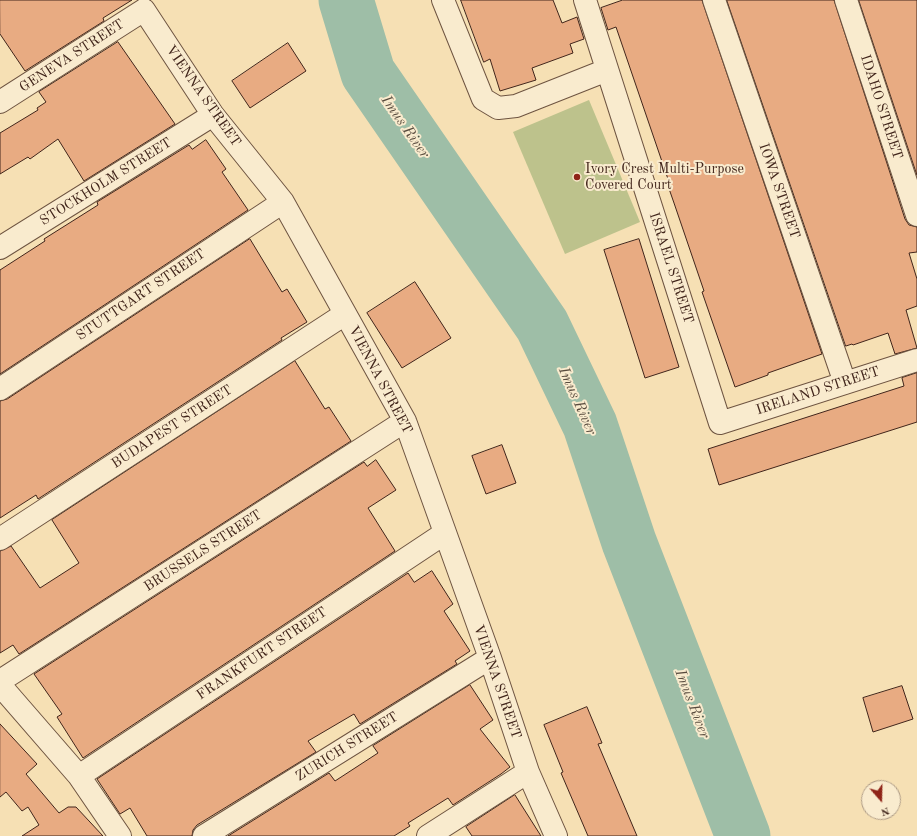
<!DOCTYPE html>
<html>
<head>
<meta charset="utf-8">
<style>
  body { margin:0 }
  #map { position:relative; width:917px; height:836px; overflow:hidden; background:#f6e0b4; font-family:"Old Standard TT",serif }
  canvas { display:block }
  .north { position:absolute; left:861px; top:780px; width:40px; height:40px; box-sizing:border-box; background:#f9ebce; border:1px solid #af9c86; border-radius:50%; rotate:160deg; font-size:11px; font-weight:700; line-height:16px; text-align:center; color:#41251b }
  .north::after { content:''; display:block; margin:auto; width:14px; height:18px; background:#8f2418; clip-path:polygon(50% 0,100% 100%,50% 72%,0 100%) }
</style>
</head>
<body>
<div id="map">
<canvas width="917" height="836"></canvas>
<div class="north">N</div>
</div>
<script>
const ctx = document.querySelector('canvas').getContext('2d');
ctx.lineJoin = 'round';
function fillPath(path, color) {
  ctx.fillStyle = color;
  ctx.fill(path, 'evenodd');
}
function trace(path, color, width, dash) {
  ctx.strokeStyle = color;
  ctx.lineWidth = width;
  ctx.lineCap = dash ? 'butt' : 'round';
  ctx.setLineDash(dash || []);
  ctx.stroke(path);
}
function drawText(font, color, halo, rows, align = 'center') {
  ctx.font = font + ' "Old Standard TT",serif';
  ctx.lineWidth = 4;
  ctx.setLineDash([]);
  ctx.textBaseline = 'middle';
  ctx.strokeStyle = halo;
  ctx.fillStyle = color;
  for (const [text, x, y, turn = 0] of rows) {
    ctx.save();
    ctx.translate(x, y);
    ctx.rotate((+turn || 0) * Math.PI / 180);
    ctx.textAlign = isNaN(turn) ? turn : align;
    if (halo) ctx.strokeText(text, 0, 0);
    ctx.fillText(text, 0, 0);
    ctx.restore();
  }
}
const green = new Path2D(`
  M589,100l51,122 -75,32 -52,-122z`);
const river = new Path2D(`
  M346,0l22,73 174,252 48,100 39,117 114,294`);
const building = new Path2D(`
  M0,0h132l-29,18 1,3 -79,50 -25,-37z
  M461,0h92l9,23 15,-6 7,22 -14,5 3,9 -41,15 4,12 -36,11 -10,-32 -6,3z
  M623,0h79l120,354 -54,19v2l-33,12 -33,-95 2,-1 -30,-88 -7,-20 2,-1 -53,-155 -8,3 -7,-22z
  M727,0h107l71,219 4,6 8,2v25l-8,1 8,26v27l-11,4 11,38 -22,6 -7,-21 -35,12 -1,-1 -6,2z
  M859,0h58v175z
  M118,42l57,82 -91,57 -26,-42 -28,20 -2,-2 -28,17v-41l38,-23 -1,-2 9,-6 -7,-10z
  M288,43l18,28 -56,37 -18,-27z
  M206,140l20,29 -4,3 26,38 -248,164v-104l45,-29 -1,-2 54,-34 -1,-3 92,-57 3,4z
  M250,239l32,53 5,-3 20,33 -26,16 1,2 -244,159 -2,-4 -36,23v-117l7,-2z
  M639,239l40,128 -34,11 -41,-128z
  M415,282l36,56 -49,30 -35,-55z
  M295,361l30,48 4,-2 22,34 -332,213 -6,-9 -13,8v-102l11,-5 29,42 39,-25 -27,-43z
  M917,373v49l-198,63 -11,-36 196,-63 -2,-8z
  M502,445l14,38 -30,11 -14,-38z
  M376,460l20,30 -28,18 27,43 -312,207 -26,-41 5,-3 -28,-40 330,-212 3,4z
  M432,571l21,33 -9,7 26,40 -15,10 2,3 -97,60 -6,-10 -46,27 8,11 -119,73 -4,5 -1,6h-45l-17,-28 -10,6 -23,-35 311,-206 6,9z
  M470,685l23,35 -13,9 30,38 -9,7 -48,31 -5,-7 -40,25 2,3 -16,10h-166l101,-63 6,8 43,-28 -5,-7z
  M902,686l11,33 -40,13 -10,-34z
  M587,707l15,36 -4,1 39,92h-49l-27,-63 2,-1 -19,-47z
  M0,724l37,40 -11,10 33,39 9,-6h8l27,29h-81l17,-11 -11,-18 -6,4 -16,-19 -6,5z
  M515,795l26,41h-69l-6,-9z`);
const street = new Path2D(`
  M443,0l40,99 15,9 18,-2 91,-36
  M585,0l135,423 197,-63
  M714,0l131,383
  M846,0l71,215
  M0,102l144,-92 69,105 70,87 122,219 85,237 38,114 28,64
  M0,248l213,-133
  M0,389l283,-187
  M0,539l345,-225
  M0,681l405,-260
  M0,685l79,91 41,60
  M79,776l366,-243
  M204,836l286,-178
  M428,836l100,-64`);
const markers = [
  [577,177,4,"#8f2418"]
];
const streetNames = [
  ["GENEVA STREET",72,56,-33],
  ["VIENNA STREET",203,96,55],
  ["IDAHO STREET",881,107,72],
  ["STOCKHOLM STREET",106,182,-32],
  ["IOWA STREET",779,191,71],
  ["ISRAEL STREET",671,268,72],
  ["STUTTGART STREET",141,295,-34],
  ["VIENNA STREET",380,380,62],
  ["IRELAND STREET",818,391,-18],
  ["BUDAPEST STREET",172,427,-33],
  ["BRUSSELS STREET",203,551,-33],
  ["FRANKFURT STREET",262,654,-34],
  ["VIENNA STREET",497,682,71],
  ["ZURICH STREET",347,747,-32]
];
const poiNames = [
  ["Ivory Crest Multi-Purpose",585,169],
  ["Covered Court",585,185]
];
const waterNames = [
  ["Imus River",405,127,55],
  ["Imus River",577,401,66],
  ["Imus River",692,704,69]
];
fillPath(green, '#bdc28c');
trace(river, '#9ebea7', 55);
fillPath(building, '#e8ab82');
trace(building, '#41251b', 1);
trace(street, '#6e5441', 24);
trace(street, '#f9ebce', 22);
for (const [x, y, r, color] of markers) {
  const dot = new Path2D();
  dot.arc(x, y, r, 0, 2 * Math.PI);
  ctx.fillStyle = color;
  ctx.fill(dot);
  trace(dot, '#f9ebce', 1.5);
}
drawText('14px', '#41251b', '#f9ebce', streetNames);
drawText('14px', '#41251b', '#f9ebce', poiNames, 'left');
drawText('italic 15px', '#584b3e', '#f9ebce', waterNames);
</script>
</body>
</html>
